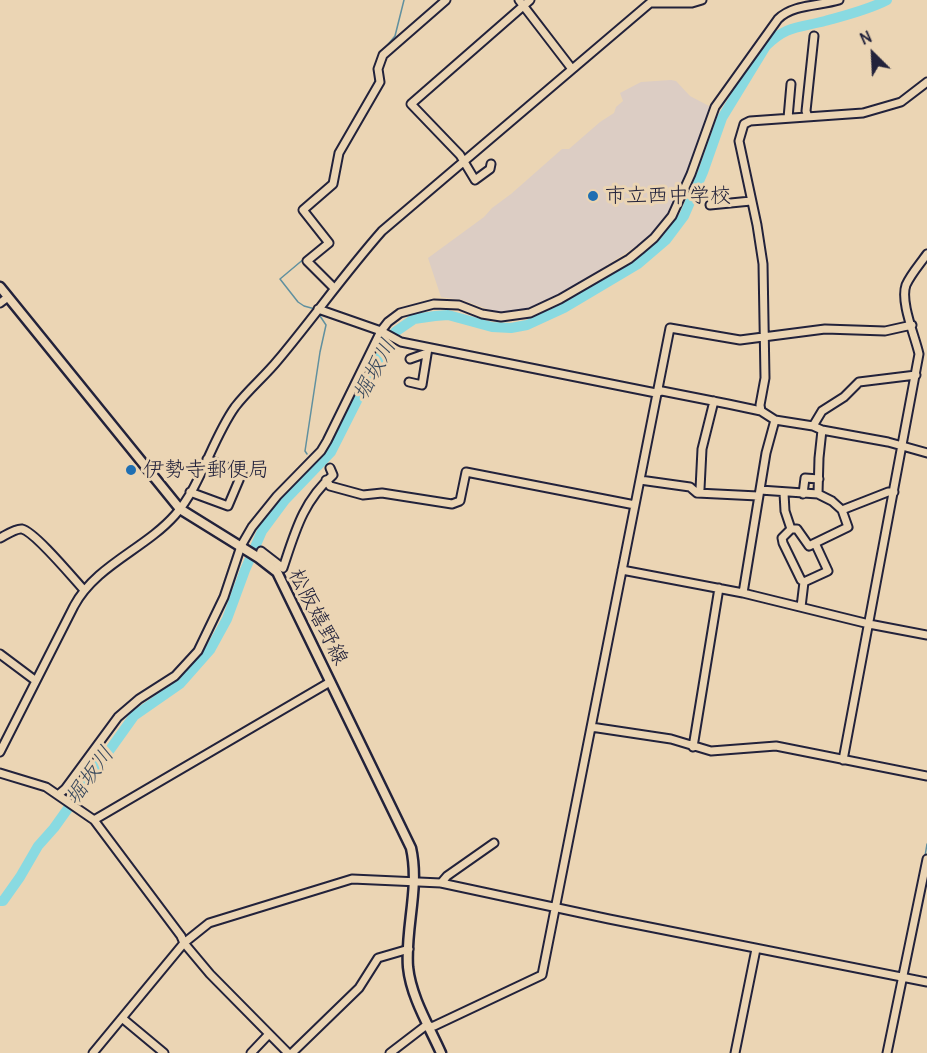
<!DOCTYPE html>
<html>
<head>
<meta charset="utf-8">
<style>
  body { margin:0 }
  #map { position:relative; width:927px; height:1053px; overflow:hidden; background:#ebd5b4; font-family:Delius,sans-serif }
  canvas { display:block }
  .north { position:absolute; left:843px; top:24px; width:60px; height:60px; -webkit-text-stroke:4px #ebd5b4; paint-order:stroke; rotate:336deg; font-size:16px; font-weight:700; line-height:24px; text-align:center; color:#22223b }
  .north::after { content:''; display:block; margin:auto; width:21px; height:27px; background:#22223b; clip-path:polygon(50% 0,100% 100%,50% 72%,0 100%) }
</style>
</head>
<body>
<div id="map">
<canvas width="927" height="1053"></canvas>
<div class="north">N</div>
</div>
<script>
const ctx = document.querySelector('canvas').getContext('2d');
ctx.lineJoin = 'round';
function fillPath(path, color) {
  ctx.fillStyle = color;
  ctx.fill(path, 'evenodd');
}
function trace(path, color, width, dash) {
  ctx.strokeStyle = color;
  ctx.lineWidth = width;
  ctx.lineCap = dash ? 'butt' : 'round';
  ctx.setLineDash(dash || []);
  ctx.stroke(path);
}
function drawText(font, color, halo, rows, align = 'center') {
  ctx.font = font + ' Delius,"Klee One",sans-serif';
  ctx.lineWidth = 6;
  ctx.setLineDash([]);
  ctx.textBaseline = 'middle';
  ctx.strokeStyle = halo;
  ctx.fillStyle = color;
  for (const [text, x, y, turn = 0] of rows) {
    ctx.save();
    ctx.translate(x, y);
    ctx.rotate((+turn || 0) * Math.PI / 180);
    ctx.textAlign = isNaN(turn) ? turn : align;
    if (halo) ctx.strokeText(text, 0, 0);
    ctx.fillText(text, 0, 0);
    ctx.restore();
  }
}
const built = new Path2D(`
  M671,80l5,1 14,15 19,10 1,4 -33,87 -13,22 -17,20 -69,45 -38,21 -17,5 -25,3 -35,-13 -22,-3 -13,-39 56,-41 8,-9 19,-14 51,-45h7l31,-27 14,-9 2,-6 7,-6 -3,-8 21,-11z`);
const stream = new Path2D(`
  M381,53l14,-17 9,-36
  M352,123c7,-12 17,-25 22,-38 3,-9 -2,-16 5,-28
  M329,184l6,-31
  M300,209l-1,1 25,32 -44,37 18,23 6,4 11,3
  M307,454l-2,-3 15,-99 6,-27 -8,-12
  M925,856l2,-12`);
const river = new Path2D(`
  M0,901h3l17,-24 18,-31 16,-18 80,-112 46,-32 30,-34 17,-31 18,-49 17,-39 23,-31 46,-48 43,-85 21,-35 19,-13 21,-3 13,-1 44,12 19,1 16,-3 37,-17 74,-44 28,-24 18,-24 19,-44 19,-54 44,-72c21,-21 33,-18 59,-25 21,-6 43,-11 62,-21`);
const minor = new Path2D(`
  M519,0l53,69
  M808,117l-2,-6 8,-75
  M788,118l3,-34
  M491,164l-1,5 -15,11 -15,-25 -49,-51 119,-104
  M710,205l41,-4
  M334,288l-27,-27 22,-18 -26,-33 30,-26 6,-31 41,-71 -2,-13 5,-14 63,-55
  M0,303l8,-6
  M318,309l63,22 20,11 255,51 6,-2 66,13 33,7 14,9 38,6 9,4 66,12 39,11
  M410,359l17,-6
  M409,382l13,3 6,-37
  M761,411l-1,-6 5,-27 -2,-114 -6,-39 -18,-84 5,-17 6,-3 113,-8 38,-11 26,-20
  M813,426l9,-15 22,-14 15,-15 57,-7
  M326,480l4,6 33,9 19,-2 70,11 8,-3 6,-29 169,33
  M640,480l50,7 7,6 61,3
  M760,490l58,4 14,7 10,9 46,-18h6
  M190,492l38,14 14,-33 -35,-14
  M697,493l3,-4 2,-40 12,-48
  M784,493l1,18 6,18 -9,9 1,5 18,37 3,2
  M803,494l2,-16 14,1
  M818,494l1,-36 3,-28
  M791,529h6l12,17 6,-3
  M0,538c6,-3 16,-10 22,-9 13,3 51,49 62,61
  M259,558l2,-7 22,17c12,-36 20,-67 50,-93l-3,-7
  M622,570l121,23 126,31 58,11
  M743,593l23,-140 9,-33
  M801,607l3,-25 24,-11 -13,-28 33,-16 -6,-17
  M0,654l36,27
  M591,727l80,12 40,12 65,-5 151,30
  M693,747l26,-159
  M0,752l74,-146c22,-41 71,-57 101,-91 26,-29 37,-76 60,-108 13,-17 30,-31 43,-47 36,-43 67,-87 104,-129l268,-228h42l10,-3
  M843,760l76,-406c-4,-18 -19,-52 -13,-69 5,-11 14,-21 21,-31
  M0,773l46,14 48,33 87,116 3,7 26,31 78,79
  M58,795l7,-6 53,-72 21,-18 36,-23 23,-25 26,-54 17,-51 11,-19 25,-31 44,-45 6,-10 54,-110 7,-9 12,-9 34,-9 25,1 23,9 19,3 29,-4 30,-14 69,-40 11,-9 14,-12 18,-22 19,-42 24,-67 63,-88c15,-15 42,-13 61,-19
  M94,820l236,-138
  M441,883l6,-7 47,-33
  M122,1018l42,35
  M93,1053l91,-110 25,-20 143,-44 89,4 168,36 318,63
  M251,1053l18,-19
  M292,1053l67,-65 19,-30 31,-9
  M390,1053l34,-26 10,-1 108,-51 128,-647 70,12 85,-11 60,2 27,-6
  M735,1053l21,-104
  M887,1053l40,-194`);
const major = new Path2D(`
  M0,287l180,222 79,49 18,14 134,276c9,40 -6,80 -3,119 3,30 21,59 33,86`);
const markers = [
  [593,196,6,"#1f6fb2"],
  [131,470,6,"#1f6fb2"]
];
const poiNames = [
  ["市立西中学校",605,196],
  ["伊勢寺郵便局",143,470]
];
const streetNames = [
  ["松阪嬉野線",318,617,63]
];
const waterNames = [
  ["堀坂川",375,370,-62],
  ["堀坂川",90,776,-54]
];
fillPath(built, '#dccdc4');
trace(stream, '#60909f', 1.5);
trace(river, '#89dae1', 10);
trace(minor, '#22223b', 11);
trace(major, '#22223b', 13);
trace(minor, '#ebd5b4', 7);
trace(major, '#ebd5b4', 8);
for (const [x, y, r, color] of markers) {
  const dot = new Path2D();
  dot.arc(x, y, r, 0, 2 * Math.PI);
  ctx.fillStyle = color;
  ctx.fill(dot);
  trace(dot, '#ebd5b4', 2);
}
drawText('21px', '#22223b', '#ebd5b4', poiNames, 'left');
drawText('21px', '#22223b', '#ebd5b4', streetNames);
drawText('italic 22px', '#37475c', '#ebd5b4', waterNames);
</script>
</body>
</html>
